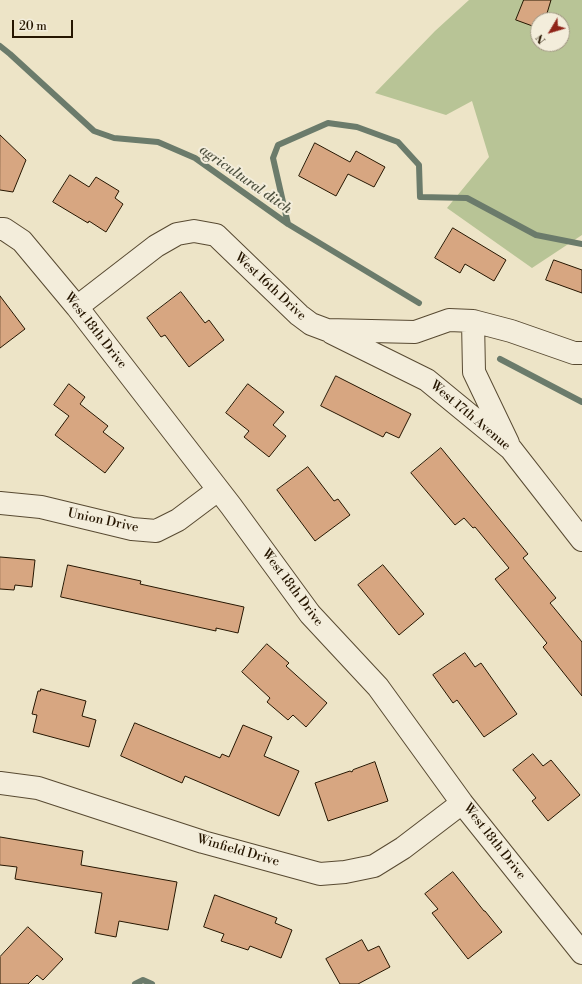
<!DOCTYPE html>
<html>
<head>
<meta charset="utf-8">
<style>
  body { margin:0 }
  #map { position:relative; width:582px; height:984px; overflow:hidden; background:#ede4c7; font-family:"Libre Bodoni",serif }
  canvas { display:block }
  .north { position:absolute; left:530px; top:12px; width:40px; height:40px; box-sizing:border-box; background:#f3eddb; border:1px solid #a19784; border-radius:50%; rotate:232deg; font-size:11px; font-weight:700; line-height:16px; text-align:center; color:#261601 }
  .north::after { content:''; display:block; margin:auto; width:14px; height:18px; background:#8f2418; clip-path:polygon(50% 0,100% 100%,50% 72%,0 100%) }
  .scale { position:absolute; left:12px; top:20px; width:61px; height:18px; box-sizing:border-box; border:2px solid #261601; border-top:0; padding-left:5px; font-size:12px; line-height:14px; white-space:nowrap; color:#261601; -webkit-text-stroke:3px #f3eddb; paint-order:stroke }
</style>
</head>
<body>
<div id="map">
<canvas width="582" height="984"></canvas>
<div class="north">N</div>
<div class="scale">20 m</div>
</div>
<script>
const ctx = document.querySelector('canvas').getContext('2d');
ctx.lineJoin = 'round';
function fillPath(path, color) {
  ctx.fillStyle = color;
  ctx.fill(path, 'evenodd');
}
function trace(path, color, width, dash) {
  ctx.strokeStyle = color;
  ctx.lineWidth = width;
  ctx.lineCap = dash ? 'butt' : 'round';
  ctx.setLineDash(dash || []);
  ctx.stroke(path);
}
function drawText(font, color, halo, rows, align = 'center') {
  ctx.font = font + ' "Libre Bodoni",serif';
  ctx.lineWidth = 4;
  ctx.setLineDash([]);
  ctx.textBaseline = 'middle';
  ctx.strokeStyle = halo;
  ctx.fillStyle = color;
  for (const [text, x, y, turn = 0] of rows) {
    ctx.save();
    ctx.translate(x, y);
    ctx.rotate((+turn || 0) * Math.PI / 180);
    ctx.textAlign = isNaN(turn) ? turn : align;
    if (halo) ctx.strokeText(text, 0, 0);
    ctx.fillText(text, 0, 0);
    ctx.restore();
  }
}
const green = new Path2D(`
  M469,0h113v235l-50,33 -85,-60 42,-51 -17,-56 -26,14 -71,-22 60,-62zM538,20h24v24h-24z`);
const stream = new Path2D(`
  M0,46l10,8 84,77 20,7 44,4 37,16 93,66 131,79
  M288,224l-15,-66 5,-13 50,-22 29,4 41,15 21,23 1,32 47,1 69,37 46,9
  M500,359l82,43
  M135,984l8,-4 9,4`);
const building = new Path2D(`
  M524,0h27l-6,20h-7v8l-22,-8z
  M0,135l26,25 -13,32 -13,-2z
  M315,143l35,19 6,-11 29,16 -11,20 -26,-13 -12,22 -37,-20z
  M70,175l19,12 7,-10 23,14 -4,7 8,6 -17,28 -17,-11 -1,2 -35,-21z
  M453,228l53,32 -12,21 -29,-17 -5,9 -25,-15z
  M554,260l28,10v23l-36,-13z
  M181,292l24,31 4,-3 15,20 -35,27 -24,-32 -4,2 -14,-19z
  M0,296l25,33 -25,19z
  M336,376l75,38 -12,24 -13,-6 -3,5 -62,-31z
  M69,384l16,13 -5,7 28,22 -5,6 21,16 -19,25 -50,-38 14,-19 -15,-11z
  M248,384l36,28 -11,13 13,11 -17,21 -25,-20 5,-6 -23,-18z
  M441,448l87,106 -5,4 33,40 -6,5 32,39v54l-39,-49 4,-4 -52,-64 14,-11 -34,-41 -2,1 -9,-10 -9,7 -44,-52z
  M308,467l26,34 4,-2 12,16 -35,26 -38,-51z
  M0,557l35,3 -3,27 -17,-2 -1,5 -14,-1z
  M68,565l73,16 -1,3 104,23 -6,26 -22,-5v3l-155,-34z
  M383,565l41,49 -25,21 -41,-50z
  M267,644l22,19 -3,3 41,37 -21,24 -13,-12 -5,5 -21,-18 3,-4 -28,-26z
  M465,653l10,14 6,-4 36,51 -33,23 -27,-37 -4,3 -20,-28z
  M41,689l45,12 -4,15 14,4 -7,27 -56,-15 4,-17 -5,-1 6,-23h2z
  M135,723l85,35 2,-4 7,3 14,-32 29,12 -8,19 35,15 -20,45 -94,-40 -3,7 -61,-27z
  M533,754l10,12 8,-6 29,35 -32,26 -16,-20 4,-3 -23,-28z
  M375,762l13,39 -60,20 -13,-38 35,-12 2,1 1,-2z
  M0,837l83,14 -2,14 96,17 -9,48 -49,-9 -3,16 -21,-4 7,-40 -87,-14 2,-12 -17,-2z
  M453,872l31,39h1l17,21 -34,27 -36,-46 6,-4 -13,-15z
  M215,895l62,23 -2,5 17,7 -11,28 -31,-12 -2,4 -27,-9 3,-7 -20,-7z
  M28,927l35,32 -20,21 -6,-5 -9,9h-28v-27z
  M362,940l6,11 11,-5 11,21 -32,17h-18l-14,-25z`);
const street = new Path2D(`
  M0,229h4l18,12 55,66 154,199 79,108 68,73 84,116 120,150
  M77,307l79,-61 21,-12 17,-3 22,4 83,80 12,9 16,6 88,2 34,-12 24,1 38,10 63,22h8
  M473,321l1,51 34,71
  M332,333l95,47 84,69 71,91
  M0,503l41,4 91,22 24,2 22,-11 40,-30
  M0,783l38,5 165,54 117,32 25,-2 29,-6 29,-18 59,-45`);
const streetNames = [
  ["West 16th Drive",270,287,43],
  ["West 18th Drive",95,331,52],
  ["West 17th Avenue",470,416,40],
  ["Union Drive",103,521,12],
  ["West 18th Drive",292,588,53],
  ["West 18th Drive",494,842,52],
  ["Winfield Drive",238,851,16]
];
const waterNames = [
  ["agricultural ditch",245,180,35]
];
fillPath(green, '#b8c496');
trace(stream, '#6b7b6b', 6);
fillPath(building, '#d7a681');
trace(building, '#261601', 1);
trace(street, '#584a32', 24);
trace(street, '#f3eddb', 22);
drawText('13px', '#261601', '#f3eddb', streetNames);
drawText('italic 14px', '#4e513f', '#f3eddb', waterNames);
</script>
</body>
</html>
